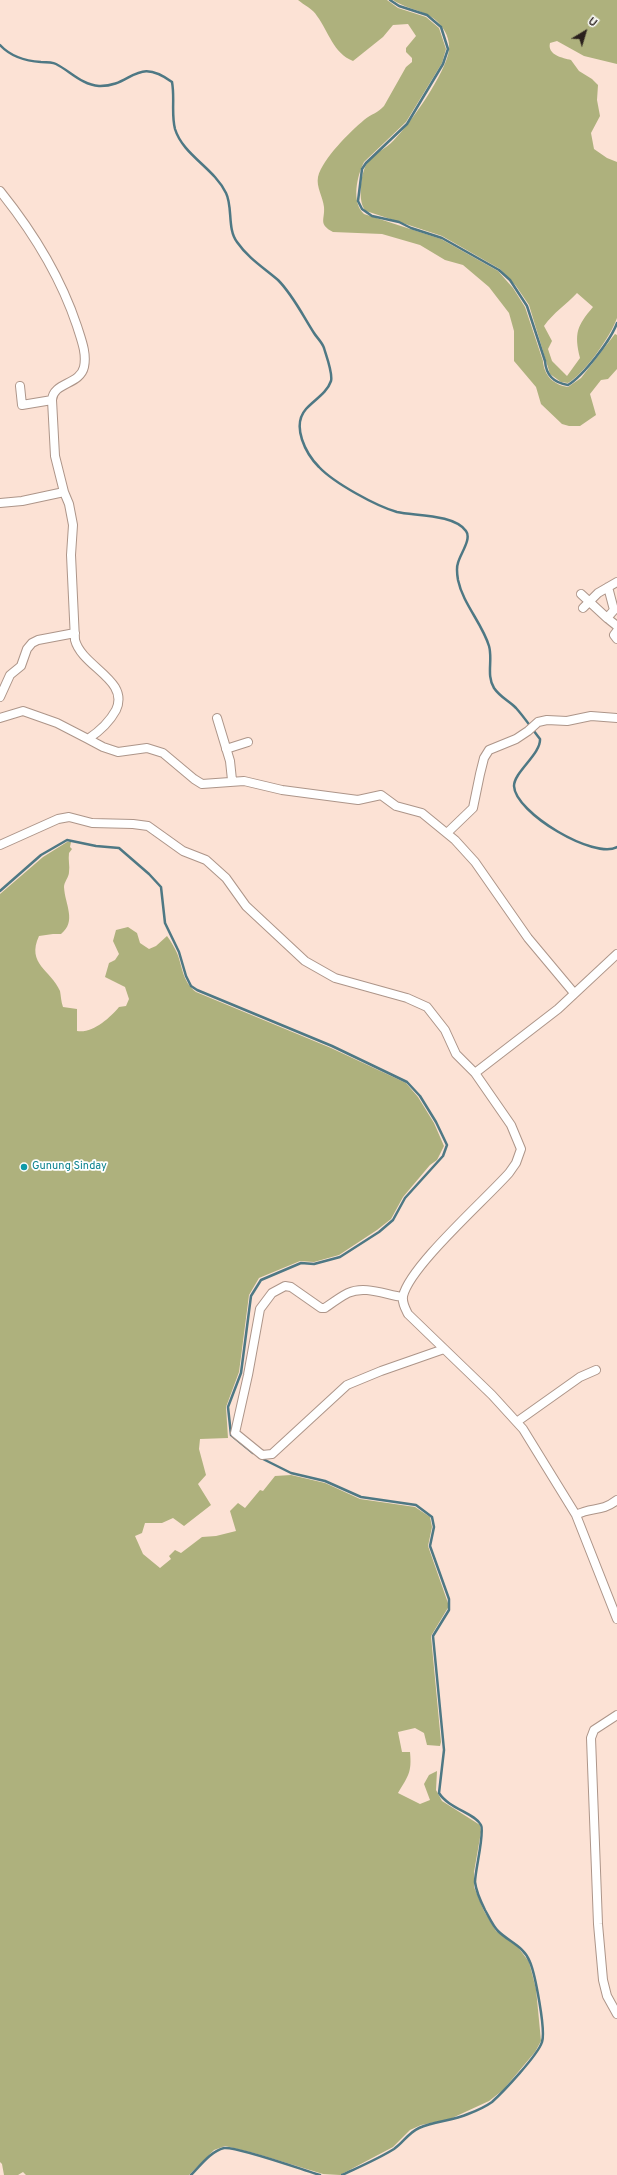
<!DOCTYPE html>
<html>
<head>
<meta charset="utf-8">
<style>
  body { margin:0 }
  #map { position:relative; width:617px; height:2175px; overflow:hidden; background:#fce2d5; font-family:Overpass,sans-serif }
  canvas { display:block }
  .north { position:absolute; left:565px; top:12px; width:40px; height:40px; -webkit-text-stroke:3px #fff; paint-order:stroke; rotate:38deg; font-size:11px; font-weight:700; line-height:16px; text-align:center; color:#2a201c }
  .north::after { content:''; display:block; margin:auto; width:14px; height:18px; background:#2a201c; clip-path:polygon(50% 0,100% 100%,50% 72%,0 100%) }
</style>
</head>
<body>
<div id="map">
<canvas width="617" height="2175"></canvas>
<div class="north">U</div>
</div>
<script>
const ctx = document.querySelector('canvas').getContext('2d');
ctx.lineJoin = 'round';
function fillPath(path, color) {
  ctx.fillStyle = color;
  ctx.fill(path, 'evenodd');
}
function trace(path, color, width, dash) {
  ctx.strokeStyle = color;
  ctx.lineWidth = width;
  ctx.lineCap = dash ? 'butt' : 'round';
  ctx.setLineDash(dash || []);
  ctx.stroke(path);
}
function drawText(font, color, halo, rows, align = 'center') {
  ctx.font = font + ' Overpass,sans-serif';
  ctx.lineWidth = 3.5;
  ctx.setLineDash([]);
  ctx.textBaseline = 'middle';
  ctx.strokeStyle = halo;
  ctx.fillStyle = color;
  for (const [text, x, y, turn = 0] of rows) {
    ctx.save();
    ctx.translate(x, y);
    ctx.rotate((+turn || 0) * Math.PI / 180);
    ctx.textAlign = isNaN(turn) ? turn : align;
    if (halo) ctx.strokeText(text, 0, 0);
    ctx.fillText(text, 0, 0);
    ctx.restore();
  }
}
const forest = new Path2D(`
  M298,0h89l11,8 28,9 13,11 7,21 -4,14 -36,59 -42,40c-7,14 -13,40 0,52l77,25 57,32 15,17 12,19 18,54c1,15 11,24 25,26l13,-9 34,-44 2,1v34l-9,10 -7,1 -11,14 6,21 -16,11h-11l-7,-2 -21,-20 -5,-17 -22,-26v-30l-5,-18 -20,-26 -26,-22 -18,-5 -25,-15 -38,-11 -49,-2c-15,-8 -8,-12 -9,-25 -1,-10 -8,-20 -6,-30 5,-19 32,-45 46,-57 7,-6 14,-7 20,-14l22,-39 6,-5v-4l-6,-6v-4l10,-12 -8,-12 -15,1 -10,12 -30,24c-20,-8 -24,-29 -36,-45 -4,-7 -13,-11 -19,-16z
  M393,0h224v64l-33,-8 -27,-15 -7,2c-3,12 13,15 21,17l8,11 13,8 6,6 -1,15 3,16 -9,17 3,16 13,9 10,4v156c-6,18 -33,56 -49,65l-7,-1 -11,-8 -21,-69 -13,-19 -16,-17 -58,-33 -76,-25c-9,-8 -5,-37 0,-46 6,-11 20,-16 28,-25 16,-16 52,-67 55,-90 1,-7 -2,-17 -7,-23 -11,-17 -33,-16 -49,-27zM577,293l16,14c-16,19 -19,26 -13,51l-13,18 -15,-15 -4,-12 4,-8 -8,-15c10,-14 22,-21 33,-33z
  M67,842h4l-1,5 2,2 -3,4c-1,7 1,13 0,19 0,5 -5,10 -5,15 1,18 13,34 -3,47h-8l-14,2c-13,28 12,34 21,55 1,5 1,11 3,16l14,2v22c15,3 33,-13 42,-24l7,-1 3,-7 -4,-12 -20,-10 4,-14 6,-3 4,-6 -6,-13 3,-11 12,-3 9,6 3,10 9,6 7,-3 11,-10c4,5 7,11 10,17 6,15 5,28 19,39l135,56 75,35 12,14 16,26 10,23 -7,14 -7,5 -27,32 -12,22 -14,11 -38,25 -25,7 -14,-1 -41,17 -10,17 -10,77 -13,35 2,31 -28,1 -1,10 7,26 -8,9 13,21 -27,21 -11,-8 -11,5h-17l-3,10 -7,3 8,18 17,14 11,-9 -2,-3 6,-6 6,3 21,-16 14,-1 20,-5 -6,-20 8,-8 7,5 15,-18 3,1 12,-15 16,-1 34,8 35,16 55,8 15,10 2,10 -4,19 21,60 -18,30 10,106 -1,4 -13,-1 -3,-12 -9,-5 -17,4 4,20h8c2,21 -2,24 -12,41l22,11 10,-4 -6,-16 5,-9 8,-4 -1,19 6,11 38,24 1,7 -7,40v15l10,24 12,20 22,16 11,15 7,27 5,52 -6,11 -32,38 -14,11 -39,18 -29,6 -11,5 -17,17 -53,28 -17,-1 -69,-21 -29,-7 -11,4 -25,25h-163l-3,-3 -5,3h-14l-2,-11 -2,-2v-1268l43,-37z`);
const stream = new Path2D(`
  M390,0l9,6 28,9 14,12 7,22 -5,15 -36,60 -41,39 -4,6 -4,32 4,8 10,7 27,6 12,6 31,10 57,32 11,10 17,26 18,55c1,14 9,22 23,24 15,-9 43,-45 49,-62
  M0,45c11,12 26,16 41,17 5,0 11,0 15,2 14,7 26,21 43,22 33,1 37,-31 73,-4 3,16 -1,32 3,47 8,26 39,39 51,64 7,14 1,36 11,49 11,16 27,26 41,38 15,15 25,36 36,53 3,5 8,9 10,15 2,7 9,25 7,33 -4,12 -17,19 -25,28 -15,17 0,45 13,58 15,16 57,39 78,45 18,4 57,2 69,19 6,8 -6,23 -8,32 -2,5 -1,11 0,17 5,24 24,43 31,66 4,14 -3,29 5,42 6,9 15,13 22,20 9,10 16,21 24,31 1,15 -26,33 -26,47 1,27 81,74 103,61
  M0,891l41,-36 26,-15 29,6 23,2 30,26 12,13 4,36 14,29 7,24 5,10 6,4 135,56 75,36 13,14 16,26 11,23 -4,11 -38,42 -12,22 -14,12 -39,25 -26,7 -13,-1 -40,17 -10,16 -10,77 -13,34 3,28 22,18
  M259,1457l32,16 34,8 36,16 55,8 16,12 2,10 -4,19 19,53v11l-16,26 11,114 -5,43c10,16 36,20 42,32 4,7 -6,46 -6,57 1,9 6,20 10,28 4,7 8,16 13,21 11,11 26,15 32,31 5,12 16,68 12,80 -4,13 -39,50 -50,60 -7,5 -16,9 -24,12 -16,7 -34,7 -49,14 -11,5 -16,15 -25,21 -16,10 -35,18 -52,26
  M191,2175c9,-9 20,-24 33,-27 13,-2 79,22 96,27`);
const minor = new Path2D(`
  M0,191c33,41 60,84 77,135 4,13 10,27 7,41 -4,18 -31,15 -32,33l3,56 9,36 5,12 4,21 -2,30 4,85c7,27 55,40 41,70 -7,13 -16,21 -28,29l15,8 15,5 29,-4 16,5 31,26 8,5 42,-3 38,9 76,10 23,-5 15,11 26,7 33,27 20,22 53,76 46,55
  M20,386l2,19 30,-5
  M0,503l22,-2 42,-9
  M581,594l26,24 7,-8 -6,-23
  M583,608l15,-15 19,-11
  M607,618l10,8
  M617,631l-3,4 3,4
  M0,697l10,-22 11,-9 6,-17 5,-6 6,-3 37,-7
  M0,718l23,-7 34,12 31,16
  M217,718l13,43 2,19
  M226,749l22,-7
  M447,833l26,-25 7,-34 4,-16 5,-8 27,-11 12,-8 10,-9 9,-2 20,1 24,-5 26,2
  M0,845l58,-26 11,-2 23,6 41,1 15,2 35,25 23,9 20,18 20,28 59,55 30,17 72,20 20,9 18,23 11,24 19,19 36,52 10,24 -5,14 -7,10c-24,27 -99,93 -106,123 -1,7 2,12 5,18l84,81 31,34 53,86 41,104
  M475,1073l83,-64 59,-55
  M403,1297c-17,-2 -38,-12 -55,-4 -8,4 -16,10 -23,15h-4l-30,-21 -6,-1 -13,7 -12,16 -12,66 -13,58 27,22 10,-1 75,-69 34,-14 63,-22
  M518,1421l62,-44 16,-7
  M576,1515c17,-9 24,-2 41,-15
  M617,1715l-23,15 -3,8 7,186 5,56 4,16 10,18`);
const markers = [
  [24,1167,4,"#0f9aa8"]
];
const cultureNames = [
  ["Gunung Sinday",32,1167]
];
fillPath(forest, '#aeb17d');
trace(stream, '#4e7884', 2.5);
trace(minor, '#ad9589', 10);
trace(minor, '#fff', 8);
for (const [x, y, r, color] of markers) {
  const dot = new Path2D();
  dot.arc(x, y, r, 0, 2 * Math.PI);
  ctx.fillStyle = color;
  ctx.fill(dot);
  trace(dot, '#fff', 1.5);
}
drawText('11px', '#0d838f', '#fff', cultureNames, 'left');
</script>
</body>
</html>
